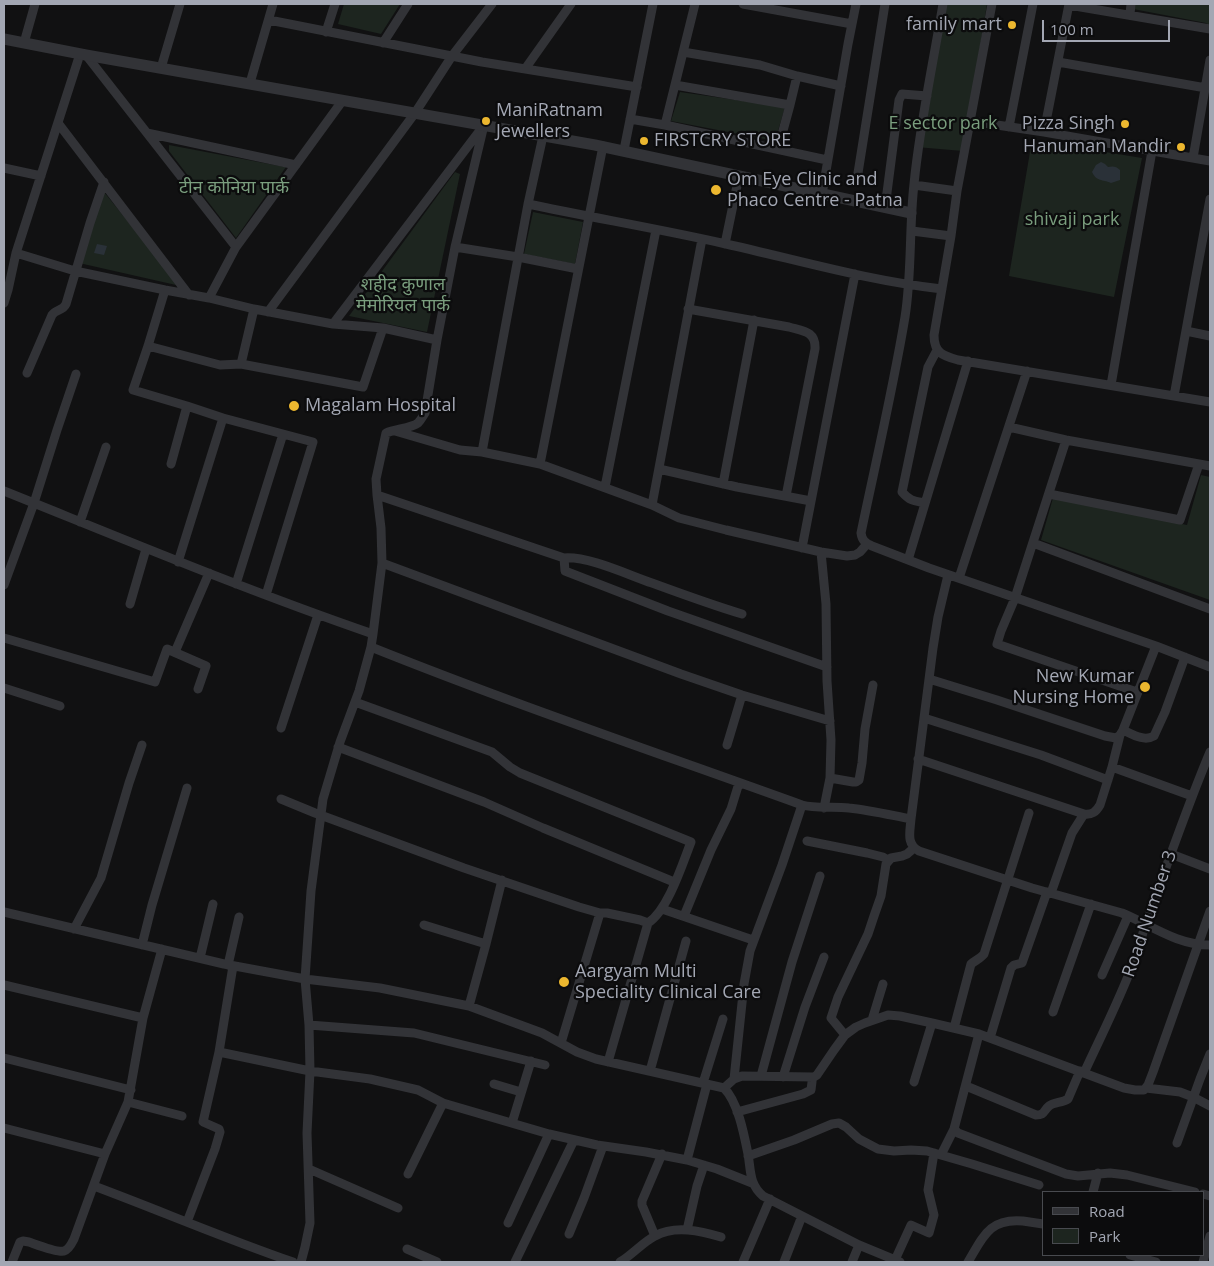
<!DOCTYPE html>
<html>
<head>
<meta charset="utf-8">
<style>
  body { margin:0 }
  #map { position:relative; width:1214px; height:1266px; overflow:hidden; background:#111112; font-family:"Open Sans",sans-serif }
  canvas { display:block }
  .frame { position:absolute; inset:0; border:5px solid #a3a7b3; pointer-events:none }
  .legend { position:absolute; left:1042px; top:1191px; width:162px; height:65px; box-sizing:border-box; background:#0c0c0d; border:1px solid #484a4f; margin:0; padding:6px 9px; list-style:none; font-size:15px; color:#a3a7b3 }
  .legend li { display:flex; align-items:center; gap:10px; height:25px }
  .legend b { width:25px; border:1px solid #484a4f }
  .scale { position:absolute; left:1042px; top:20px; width:128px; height:22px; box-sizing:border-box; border:2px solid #a3a7b3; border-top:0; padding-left:6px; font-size:15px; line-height:18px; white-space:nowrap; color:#a3a7b3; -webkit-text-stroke:4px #0c0c0d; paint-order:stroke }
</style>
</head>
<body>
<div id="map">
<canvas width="1214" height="1266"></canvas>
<div class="frame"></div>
<ul class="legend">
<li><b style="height:6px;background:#323337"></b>Road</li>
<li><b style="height:14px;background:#1d251f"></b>Park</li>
</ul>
<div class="scale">100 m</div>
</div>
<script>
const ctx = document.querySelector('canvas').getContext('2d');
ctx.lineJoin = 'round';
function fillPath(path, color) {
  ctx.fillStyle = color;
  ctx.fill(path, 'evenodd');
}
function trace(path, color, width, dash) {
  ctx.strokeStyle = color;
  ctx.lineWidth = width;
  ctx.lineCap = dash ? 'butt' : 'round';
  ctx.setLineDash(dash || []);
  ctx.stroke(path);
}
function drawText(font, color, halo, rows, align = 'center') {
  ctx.font = font + ' "Open Sans","Noto Sans Devanagari",sans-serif';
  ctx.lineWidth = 4.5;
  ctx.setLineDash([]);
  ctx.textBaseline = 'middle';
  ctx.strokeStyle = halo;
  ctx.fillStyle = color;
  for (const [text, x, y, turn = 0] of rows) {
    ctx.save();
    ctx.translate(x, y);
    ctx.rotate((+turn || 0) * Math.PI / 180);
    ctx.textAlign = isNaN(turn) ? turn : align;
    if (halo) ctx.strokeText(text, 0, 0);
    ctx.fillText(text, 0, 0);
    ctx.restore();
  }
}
const green = new Path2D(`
  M344,4h56l-19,30 -43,-10z
  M943,4h44l-24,147 -47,-4z
  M1134,4h76v22l-4,-3 -73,-14z
  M680,92l105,15 -10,34 -104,-20z
  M1032,140l110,18 -28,139 -105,-21z
  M169,145l116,22h1l-50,71 -67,-87z
  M455,172l5,2 -33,158 -78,-16z
  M104,192l73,90 -1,3 -97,-22z
  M533,212l50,10 -8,42 -51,-10z
  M1201,475l9,2v123l-169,-60 12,-42 134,27z`);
const water = new Path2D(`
  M1101,162l4,2 3,3c5,-1 8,-1 12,3v10l-9,3c-9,-4 -14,-1 -19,-11l4,-7z
  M97,244l10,2 -3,9 -10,-2z`);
const minor = new Path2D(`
  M743,4l109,20
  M943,4c-10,60 -23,119 -29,180 -5,44 -2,89 -9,133 -12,72 -29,144 -44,216 1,7 4,10 11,13l57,22 227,78 54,21
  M992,4l-35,187 -6,45 -17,99c0,18 9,21 24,25l252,42
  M1069,5l141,24
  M1130,14l1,-10
  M269,20l213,42 155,25
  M326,32l9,-28
  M24,43l11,-39
  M383,43l25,-39
  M683,52l77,13 37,11 44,10
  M86,55l150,192 -27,51
  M1058,62l148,26
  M161,68l19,-64
  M525,69l46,-65
  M250,83l23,-79
  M675,85l115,20 -12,44
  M790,105l7,-29
  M630,119l35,6 162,35
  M970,121l74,11 166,29
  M58,123l131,172
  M665,125l30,-121
  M1009,127l24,-123
  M1044,132l25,-128
  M147,133l149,32
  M624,150l29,-146
  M1193,158l17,-98
  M4,168l37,8
  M858,173l27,-169
  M914,185l43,6
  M822,194l26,-150 8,-40
  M528,204l15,-68
  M885,208l14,-108 3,-6 25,2
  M912,231l39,5
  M725,244l14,-68
  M236,247l107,-147
  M455,247l63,10 60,12
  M16,253l59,18 90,19 44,8 45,11 79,15 50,4 54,12
  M165,290l-17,56 -15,44 54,16 36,12 -45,144
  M4,303l4,-13 8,-37 64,-199
  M254,309l-13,55 122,23 20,-59
  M688,309l101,18c14,4 27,4 26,22l-29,147
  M268,312l147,-199 37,-57 40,-52
  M333,324l148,-195
  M1186,331l24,5
  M148,346l72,19 21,-1
  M27,373l25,-58c4,-6 11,-4 14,-11l24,-81 14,-41
  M1111,385l41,-234
  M1174,396l36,-197
  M223,418l90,24 -47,153
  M1009,427l57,13 144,26
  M395,431l65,19 22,2
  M1066,440l-51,158 -14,33 -4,13 140,48
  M171,464l16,-58
  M540,464l63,-318
  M659,469l78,18 74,14
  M723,484l31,-164
  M605,487l51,-257
  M4,491c122,49 244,100 369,143
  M1049,494l131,26 19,-56
  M377,495l187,63 1,13 103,40 159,56
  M925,503c-11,-2 -15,-2 -23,-11l26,-125 9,-17
  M652,505l50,-266
  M80,522l26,-75
  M1033,543l177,66
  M867,544l-7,8 -5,3 -8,1 -26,-4 -95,-22 -47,-12 -27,-13 -112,-41 -58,-12 46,-248c66,14 132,25 198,40 72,16 143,37 216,45
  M802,548l53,-274
  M821,552l5,52 1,77 4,59 -1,38 -6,30
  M564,558c25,-2 64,17 88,25 30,11 60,22 90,31
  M908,560l60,-199
  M382,563l299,111 61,21 88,26
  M948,575l-10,42 -5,31 -22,171c-1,13 -5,25 8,32l113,37 90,25c29,12 55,32 88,32
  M959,578l68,-207
  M236,584l47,-150
  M4,585l30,-82 23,-73 19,-56
  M130,604l16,-55
  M4,638l151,44 12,-33 39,17 -8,23
  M371,647c142,57 287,106 431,158 15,4 31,1 47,3 20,2 41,7 62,11
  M175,652l34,-79
  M929,679l68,21 108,36 11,2 4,-3 3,-5 33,-84
  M4,688l56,18
  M355,702l137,50 18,15 10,6 171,69c-9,23 -23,68 -43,81l-40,139
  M924,718l117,37 67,25
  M281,728l37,-113
  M1123,730c9,4 21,12 31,6l11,-24 20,-55
  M727,745l15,-50
  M338,747l146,55 59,26 131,54
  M918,759l166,55c8,1 12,-2 16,-9l12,-38 8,-32
  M1112,767l80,29
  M830,778l23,4h3l3,-2 3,-17 3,-34 8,-44
  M281,799l34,14 149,55 115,39 21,6h7l33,7 8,3
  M807,841l60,12 16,4 5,3
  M1171,854l39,15
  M1051,893l21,-60 12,-19
  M662,909l91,31
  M4,912l220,52 81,15 75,9 89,18 73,27 35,19 19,7 128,29c14,14 20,46 24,66 3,17 1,30 15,42l96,49 41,17
  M684,916l27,-66 20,-41 8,-26
  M424,925l62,19
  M74,929l27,-51 28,-95 13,-38
  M142,945l10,-40 35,-117
  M200,958l13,-54
  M228,965l11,-48
  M1102,975l26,-59
  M4,985l139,33
  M469,1006l17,-62 16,-64
  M1053,1012l38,-108
  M872,1020l11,-36
  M309,1025l105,8 131,32
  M954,1028l17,-64c5,-4 10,-6 13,-10l45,-141
  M979,1034l-25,95 4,4 108,41 12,2 32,-3 17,2 68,17
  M845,1035l-14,-17 7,-21 30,-63 6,-18 7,-20 5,-32 5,-6 11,-2 5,-2 7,-6
  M990,1038l21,-70 3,-3 8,-2 25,-71
  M561,1043l39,-130
  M219,1052l91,19 60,8 48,11 25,13 106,31 48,11 49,7 41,8 30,9 35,14
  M4,1058l127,32
  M650,1071l36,-130
  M1084,1073c17,-37 36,-74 50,-112 5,-13 8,-27 13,-40 20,-57 40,-114 63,-169
  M761,1076l31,-114 28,-86
  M783,1077l22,-70 19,-50
  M734,1079l10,-95 6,-33 32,-86 20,-60
  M914,1082l18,-59
  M703,1083l20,-64
  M494,1084l27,8
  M966,1086l70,29c9,0 7,-4 13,-9 5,-4 13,-3 19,-7l12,-28
  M724,1088l10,-9 8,-3 72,1 3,-2 17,-25 11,-15 11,-8 9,-4 23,-8 12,1 32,7 47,11 145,54 11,2h9l4,-5 5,-13 57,-161
  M1146,1088l34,4 13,5 17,9
  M128,1102l54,14
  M737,1112l66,-18 8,-4 1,-8v-5
  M512,1123l19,-62
  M4,1128l101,26
  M1177,1143l23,-64 10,-25
  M941,1155l13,-26
  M748,1156l46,-16 38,-16 7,-1 7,4 13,12 19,10 16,2 17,-1 16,1 45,13 67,21
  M687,1160l20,-76
  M309,1169l89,39
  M408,1174l35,-71
  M94,1186c67,25 132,53 199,76
  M1093,1192l5,-19
  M1203,1194l7,2
  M187,1222l28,-73 5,-17 -1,-3 -16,-7 16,-70 14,-86
  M508,1223l41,-89
  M687,1230l10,-44 7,-21
  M569,1234l15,-36 19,-52
  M655,1236l-13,-31v-4l20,-47
  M407,1249l30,13
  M1130,1255l26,7
  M895,1260l16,-35 18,8 5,-18 -6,-25 6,-37
  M12,1262l8,-20 3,-1 6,1c6,2 29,11 35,9 5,-1 8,-8 10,-12l31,-85 23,-52 15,-84 19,-69
  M301,1262l4,-15 5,-24 -3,-90 3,-62 -1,-46 -4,-46 6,-88 12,-92 17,-57 19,-51 12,-44 2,-13 9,-71 -1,-35 -4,-33 -1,-16 10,-46c9,-4 26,-5 32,-10 3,-3 5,-7 7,-10l12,-73 18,-93 29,-122
  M515,1262l59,-122
  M620,1262c12,-7 23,-20 35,-26 20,-11 46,-5 66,1
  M743,1262l27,-63
  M784,1262l18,-46
  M852,1262l7,-17
  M968,1262c15,-25 21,-44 55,-41 7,1 13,2 20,3
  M1203,1262l7,-26`);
const tertiary = new Path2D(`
  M4,39l82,16 509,90 316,68`);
const markers = [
  [1012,25,5,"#ecb72f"],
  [486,121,5,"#ecb72f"],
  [1125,124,5,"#ecb72f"],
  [644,141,5,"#ecb72f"],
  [1181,147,5,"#ecb72f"],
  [716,190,6,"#ecb72f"],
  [294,406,6,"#ecb72f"],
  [1145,687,6,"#ecb72f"],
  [564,982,6,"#ecb72f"]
];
const poiNames = [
  ["family mart",1002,25,"right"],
  ["ManiRatnam",496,111],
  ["Jewellers",496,132],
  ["Pizza Singh",1115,124,"right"],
  ["FIRSTCRY STORE",654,141],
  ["Hanuman Mandir",1171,147,"right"],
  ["Om Eye Clinic and",727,180],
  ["Phaco Centre - Patna",727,201],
  ["Magalam Hospital",305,406],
  ["New Kumar",1134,677,"right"],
  ["Nursing Home",1134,698,"right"],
  ["Aargyam Multi",575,972],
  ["Speciality Clinical Care",575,993]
];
const parkNames = [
  ["E sector park",943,124],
  ["टीन कोनिया पार्क",234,188],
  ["shivaji park",1072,220],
  ["शहीद कुणाल",403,285],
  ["मेमोरियल पार्क",403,306]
];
const streetNames = [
  ["Road Number 3",1150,914,-71]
];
fillPath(green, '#1d251f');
fillPath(water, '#2a3138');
trace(minor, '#323337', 9);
trace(tertiary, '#323337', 11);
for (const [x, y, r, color] of markers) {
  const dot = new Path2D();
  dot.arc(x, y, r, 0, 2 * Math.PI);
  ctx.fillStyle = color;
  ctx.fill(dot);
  trace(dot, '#0c0c0d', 2);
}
drawText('18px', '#a3a7b3', '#0c0c0d', poiNames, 'left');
drawText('18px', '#7a9e7e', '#0c0c0d', parkNames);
drawText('18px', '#a3a7b3', '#0c0c0d', streetNames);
</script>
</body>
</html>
